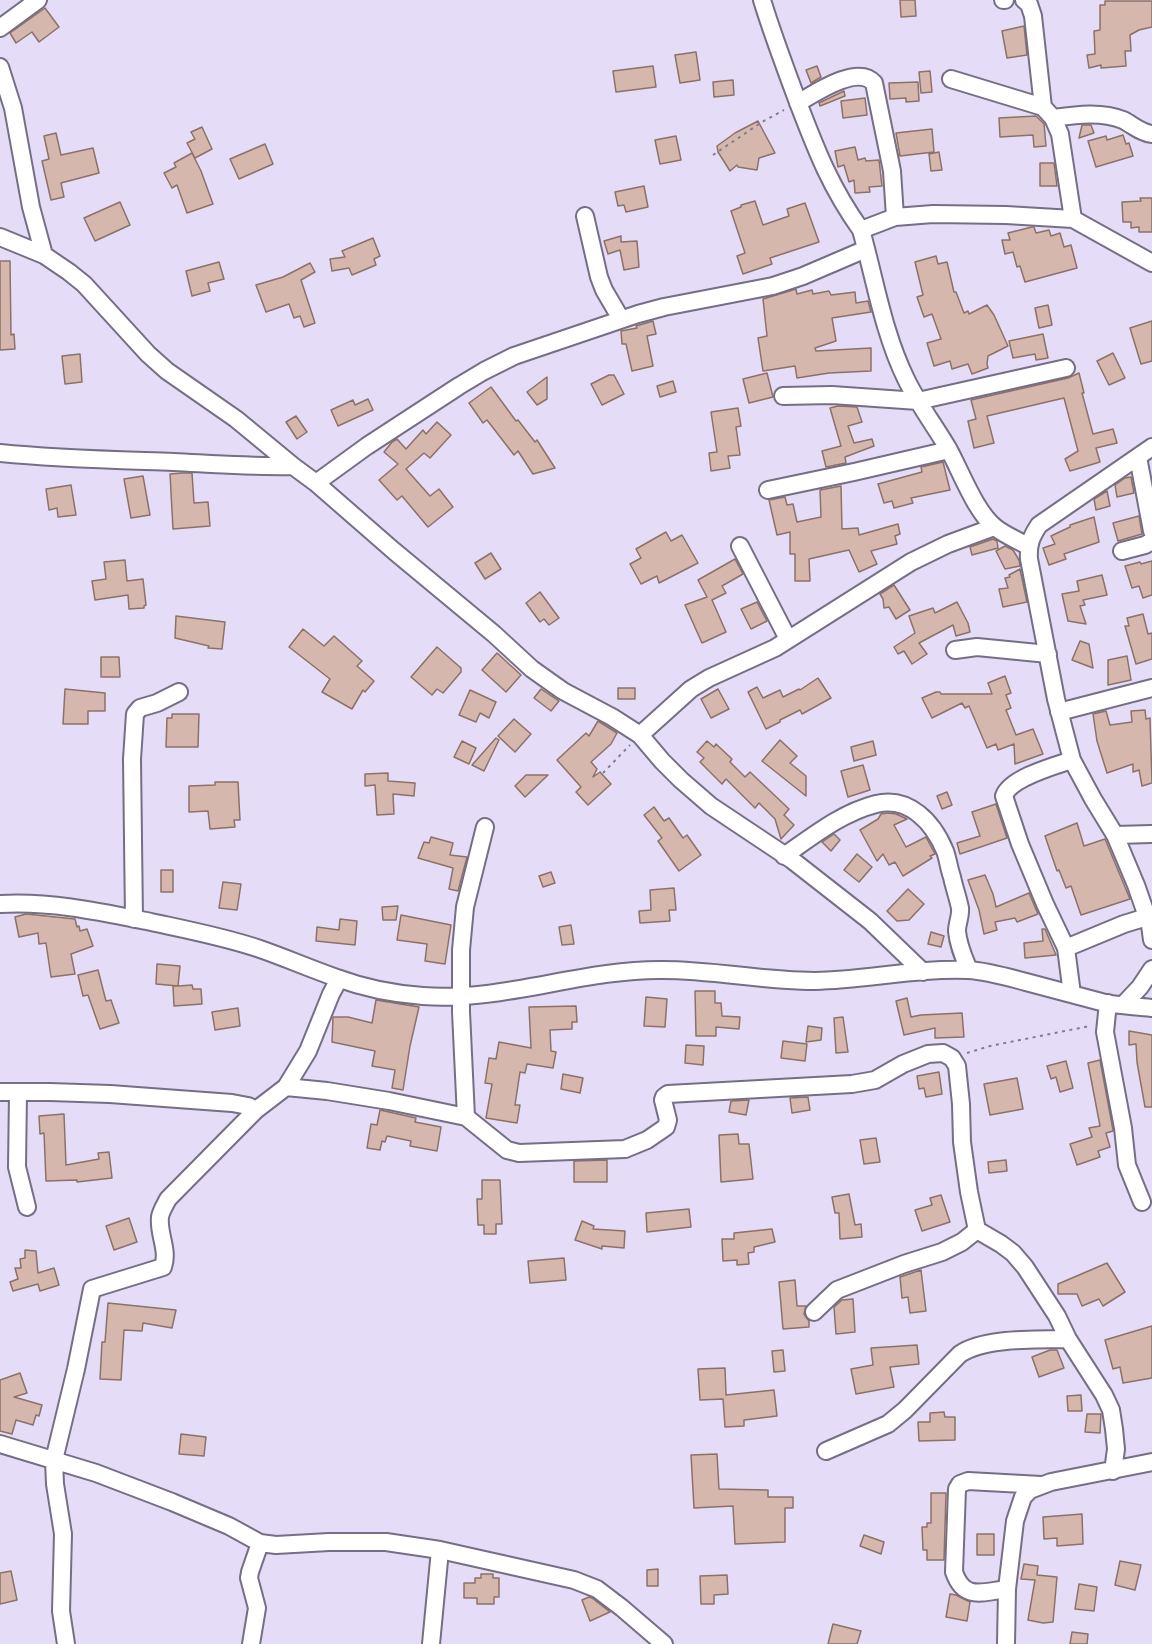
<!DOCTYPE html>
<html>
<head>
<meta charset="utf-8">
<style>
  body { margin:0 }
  canvas { display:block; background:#e5ddf7 }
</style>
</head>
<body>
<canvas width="1152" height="1644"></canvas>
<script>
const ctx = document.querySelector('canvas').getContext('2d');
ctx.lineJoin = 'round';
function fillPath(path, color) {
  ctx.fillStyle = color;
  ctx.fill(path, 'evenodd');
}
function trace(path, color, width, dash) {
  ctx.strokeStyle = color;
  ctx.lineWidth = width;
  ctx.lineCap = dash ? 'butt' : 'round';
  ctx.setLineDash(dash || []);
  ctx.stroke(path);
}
const building = new Path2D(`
  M900,0h15l1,16 -15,1z
  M1105,1h47v26l-13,3 -9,5 1,16h-6l1,15 -25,2v-3l-12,3 -2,-13 8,-1 -1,-23 6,-1v-25h5z
  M45,8l14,19 -20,15 -7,-10 -16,11 -6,-10z
  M1024,26l3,29 -20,3 -5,-27z
  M696,52l4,28 -20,3 -5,-28z
  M653,66l3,21 -40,5 -3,-21z
  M817,66l4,11 -10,6 -5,-13z
  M930,71l2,21 -11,1 -2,-21z
  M733,80l1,15 -20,2 -1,-15z
  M918,82l1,19 -13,1v-4l-16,1 -1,-16z
  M844,91l1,5 -25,10 -1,-3z
  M865,98l2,17 -24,3 -2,-17z
  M1036,116l8,8 2,22 -12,1 -1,-12 -33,2 -1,-19z
  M758,121l17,32 -16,5 -2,12 -19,-3 -1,-2 -7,6 -12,-19 -1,-6 18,-13z
  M1082,125h9l3,8 -15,5z
  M202,127l10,22 -17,9 -8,-15 8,-4 -4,-7z
  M932,129l2,23 -34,4 -4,-23z
  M56,133l5,22 32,-7 6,25 -38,10 3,14 -13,3 -9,-39 7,-2 -5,-23z
  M1123,135l3,9 3,-1 4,13 -37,11 -8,-26 18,-5 1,4z
  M676,136l5,24 -21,4 -5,-24z
  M265,144l8,20 -34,15 -9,-20z
  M855,147l3,13 7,-2 1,3 13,-1 3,26 -13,1 1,5 -15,1 -1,-13 -5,2 -5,-17 -6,2 -3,-16z
  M939,152l3,18 -11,1 -2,-17z
  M192,153l9,18 12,33 -26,9 -10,-28 -5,3 -8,-15 12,-6 -2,-4z
  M1040,163h14l3,23h-17z
  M644,186l4,21 -22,5 -2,-7 -6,1 -3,-14z
  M1140,198h12v34h-13v-5l-8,1v-6h-8l-1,-20 19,-1z
  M755,201l8,24 26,-9 -2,-7 18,-6 14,39 -49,16 2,6 -29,10 -6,-18 8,-3 -14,-42 10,-4v-2z
  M120,202l10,23 -35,16 -11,-23z
  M1032,227h2l2,6 13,-3 2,6 9,-3 4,14 7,-2 6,23 -52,14 -5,-16 -3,1 -4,-15 -8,2 -3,-14h8l-2,-7z
  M621,236v6l16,-1 2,26 -15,3 -4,-20 -12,4 -4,-13z
  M373,238l7,18 -6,3 2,6 -24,10 -3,-7 -17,3 -2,-12 15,-2 -3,-6z
  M936,256l2,8 9,-2 7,30h2l8,21 4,-2 1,3 18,-9 7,10 14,31 -20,10 -1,8 1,4 -16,6 -4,-10 -16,5 -2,-8 -16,5 -7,-23 14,-4 -9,-25 -8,3 -7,-20 6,-2 -8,-33z
  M0,261h10l1,74 3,-1 1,15 -15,1z
  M219,262l5,17 -16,4 2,8 -18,5 -6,-25z
  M310,263l5,9 -14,8 14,43 -11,4 -4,-11 -6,2 -5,-14 -23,8 -10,-27 27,-8z
  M796,289l1,5 15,-4 1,4 16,-3 2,4 24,-3 1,11 12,-2 3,11 -39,6 4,23 -21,7 1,3 55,-3v23l-42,2 -32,5 -2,-12 -32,5 -5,-33 9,-2 -4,-37z
  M1048,305l4,20 -13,3 -4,-20z
  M653,321l3,13 -9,2 6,30 -21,5 -6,-27h-4l-1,-13 16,-3 -1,-2z
  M1152,321v40l-11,3 -11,-36z
  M1043,334l5,24 -12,2 -1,-6 -22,4 -4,-17z
  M1113,353l12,25 -16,7 -12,-24z
  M80,354l2,28 -17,2 -3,-28z
  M767,373l6,24 -24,6 -6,-24z
  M1079,373l5,20h-2l11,41 20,-5 4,14 -21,5 4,14 -30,9 -5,-12 13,-8 -14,-53 -77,18 7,27 -20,5 -6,-27 8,-2 -5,-19 97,-22z
  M609,375h5l10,19 -22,11 -11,-21z
  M547,377v22l-10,6 -10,-13z
  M673,381l3,11 -16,5 -3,-11z
  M491,387l25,34 2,-1 17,22 2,-2 18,28 -22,6 -15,-23 -4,4 -27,-35 -4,3 -14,-20z
  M368,399l5,11 -35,16 -7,-16 22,-10 2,5z
  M838,406l19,1 5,15 -14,4 6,17 18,-4 2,7 -29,11 1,6 -20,4 -4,-16 19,-5 -11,-38z
  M738,408l3,18 -5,1 4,28 -12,1 2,12 -19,3 -2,-18 8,-1 -6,-40z
  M296,416l11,16 -10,7 -11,-17z
  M437,422l14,13 -21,23 -6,-5 -18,16 24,27 9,-7 14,18 -25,20 -26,-31 -5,4 -18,-20 19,-16 -14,-12 8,-10 5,-3 9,10 17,-19 3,4z
  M943,462l7,28 -39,8 2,5 -19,5 -2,-7 -8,2 -6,-19 44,-12 -1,-5z
  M182,473h10l2,30 14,-1 2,24 -37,3 -3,-55z
  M143,476l7,39 -19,3 -7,-39z
  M1131,477l3,16 -17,4 -2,-12 10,-7z
  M71,485l5,30 -18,2 -1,-9 -8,2 -3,-21z
  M841,486l1,43 16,-1 1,7 39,-11 2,10 -5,2 2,8 -26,7 6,13 -18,8 -10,-22 -40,9 1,22h-15v-27h-5v-22l-13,3 -8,-35 16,-3 2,8 6,-1 4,18 24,-5 -1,-27z
  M1107,491l3,15 -14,4 -2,-11z
  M1139,516l3,18 -24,7 -5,-18z
  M1094,517l5,25 -35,12 2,5 -17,6 -6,-17 12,-4 -4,-8 19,-9v-2z
  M666,532l5,9 11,-6 16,28 -39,20 -2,-7 -16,8 -11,-20 11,-6 -5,-9z
  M993,539l4,2 1,7 -26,7 -2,-8z
  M1005,546l8,4 6,10 1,6 -15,3 -9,-18z
  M491,553l10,16 -16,10 -10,-16z
  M735,559l8,15 -21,12 4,7 -14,7 14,32 -24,11 -17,-38 22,-8 -9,-17z
  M125,560l2,21 16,-2 3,26 -2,1v2l-15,1 -1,-14 -33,5 -3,-19 14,-2 -2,-17z
  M1152,561v34l-9,3 -4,-12 -7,2 -7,-22 15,-4 1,2z
  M1020,569l7,33 -24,5 -4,-18 9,-1 -3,-10 5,-1 -1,-2z
  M1102,575l5,20 -24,5 2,5 -5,1 6,18 -18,-3 -6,-27 17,-3 -2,-10z
  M894,585l16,25 -14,9 -7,-12 -5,1 -1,-9 -3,-5z
  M540,592l19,26 -10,7 -5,-6 -4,3 -14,-19z
  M757,602l10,19 -16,8 -10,-20z
  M957,602l11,21 2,9 -14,4 -3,-11 -34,18 8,11 -15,10 -8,-13 -6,3 -4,-7 21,-14 -6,-17 24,-8 2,5z
  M1143,614l5,20 4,-1v26l-16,5 -11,-38h4l-2,-8z
  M176,616l49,6 -3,27 -14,-1 1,-2 -34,-8z
  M303,629l21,17 10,-10 28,25 -5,5 17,15 -9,11 -2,-2 -11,19 -30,-17 8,-13 -41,-32z
  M1080,641l9,3 4,24 -21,-8z
  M437,647l24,21v4l-18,21 -6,-4 -5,6 -21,-18z
  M497,653l24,22 -15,17 -24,-22z
  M1127,656l4,24 -23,5v-25z
  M101,657h18l1,20h-19z
  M1005,676l6,17 -5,2 5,13 -5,2 10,25 17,-6 10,25 -28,10 -1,-20 -16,6 -2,-6 -9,4 -18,-42 -4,2 -3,-5 -30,15 -10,-20 14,-6h4l1,2h51l-4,-11z
  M818,678l13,20 -29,16 -2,-4 -20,10v2l-14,7 -18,-37 9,-5 6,11 17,-8 3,7 16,-8 1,1z
  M618,688h17v11h-17z
  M65,689l40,4v18h-17v13h-25z
  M541,689l18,12 -8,10 -17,-13z
  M718,689l11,20 -18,9 -10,-19z
  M470,690l26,12 -7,16 -9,-5 -4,9 -17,-7z
  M1145,710l1,9 4,-1 2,65 -10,3 -3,-16 -6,2v-8l-26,9 -10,-32 -4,-27 13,-3 4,14 22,-3 -1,-11z
  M172,714h27l-1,33h-32l1,-29h5z
  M514,719l17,15 -16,18 -17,-16z
  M598,721l19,12 -6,11 -20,18 6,7 -4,8 7,-5 11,12 -23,21 -12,-13 5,-5 -24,-27 29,-27 3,3z
  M496,738l3,2 -15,31 -12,-6z
  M780,740l17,16 -7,7 16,13v20l-44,-35z
  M462,741l14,7 -7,16 -15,-7z
  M707,741l7,6 2,-3 16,15 -2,3 15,15 5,-5 39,37 -5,6 10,10 -13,14 -6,-20 -16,-16 -4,5 -29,-29 -4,5 -22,-22 4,-4 -7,-6z
  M873,741l3,14 -22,6 -3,-14z
  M863,765l7,25 -22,7 -7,-26z
  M388,773v8l27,2 -1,13 -21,-2 1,20 -17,1 -2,-30 -10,1v-12z
  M526,775h22l-23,22 -10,-11z
  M215,782h23l2,38h-6l1,7 -25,2 -2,-18 -19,1v-26l26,-1z
  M947,792l5,13 -10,4 -5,-13z
  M996,804l11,34 -47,16 -3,-11 23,-7 -8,-24z
  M654,807l10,14 5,-3 14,20 4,-3 14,20 -22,16 -21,-30 4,-3 -18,-23z
  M888,813l8,1 11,5 -13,6 12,22 20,-10 9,17 -5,2 2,2 -29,18 -8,-14 -6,3 -6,-11 -6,7 -17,-31 18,-11 3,-5z
  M1077,823l7,23 21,-7 25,60 -49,16 -10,-29 -5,2 -7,-18 -2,1 -12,-35z
  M834,834l6,6 -9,11 -9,-9z
  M431,837l22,6 -3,12 17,2 -9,34 -9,-2 4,-21 -35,-10 6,-16 5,1z
  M857,854l15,13 -13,15 -15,-12z
  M161,870h12v22h-12z
  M551,872l4,11 -12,4 -4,-11z
  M985,875l8,19 3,13 33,-14 9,21 -21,8 -2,-4 -20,4 2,8 -13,4 -5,-24 -11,-30z
  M223,882l18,2 -4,26 -18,-2z
  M674,888l2,22h-7l1,11 -30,2 -1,-12 12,-1 -1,-20z
  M908,889l16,15 -15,16 -12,1 -10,-10z
  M398,906l-2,14h-13l-1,-13z
  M26,914l49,5 2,8 2,-1 1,5 7,-2 6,17 -22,8 4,20 -24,3 -5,-34 -7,1 -1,-11 -19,4 -4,-20z
  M401,915l50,10 -6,39 -20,-3 2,-17 -30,-4z
  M340,919l17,2 -2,24 -39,-4 1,-14 22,3z
  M571,925l3,19 -12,1 -3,-18z
  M1042,929h3l11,26 -31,3 -1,-15 19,-2z
  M931,932l13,4 -3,11 -13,-3z
  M157,964l23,2 -2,20 14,-1 1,4h8l1,15 -28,2 -1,-20h5l-22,-2z
  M98,970l8,31 5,-1 8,23 -19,6 -12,-34 -5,1 -5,-21z
  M695,991h20v12h6l1,13 18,1 -1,12 -23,-2v9h-20z
  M646,997l21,2 -2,28 -21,-1z
  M907,998l4,19 10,-2 41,-2 2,24 -29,1v-10l-31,7 -8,-34z
  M376,1000l43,7 -9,39 -7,44 -11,-2 3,-18 -23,-4 3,-15 -43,-9 1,-25h15l24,6z
  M576,1006l1,16h-5v7l-22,1 1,21 5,1 -3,16 -26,-4 -2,9 -5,-1 -5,33h5l-3,18 -31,-5 6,-34 -7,-1 4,-25 7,1 3,-17 32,6 -2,-41z
  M238,1008l2,18 -25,4 -3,-18z
  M843,1017l5,35 -12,1 -2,-35z
  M808,1026l14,2 -1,12 -15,2z
  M1129,1031l23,4v72h-7l-8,-45 -1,-18 -7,1z
  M783,1041l24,3 -2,17 -24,-3z
  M686,1045l18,1 -1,19 -18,-2z
  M1100,1060l13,70v1l-7,2 4,14 -12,4 2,6 -23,8 -7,-21 22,-7 -3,-9 11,-2 -12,-63z
  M1066,1061l7,27 -13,4 -4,-15 -5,2 -4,-13z
  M939,1072l3,22 -16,3 -2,-9 -5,1 -2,-13z
  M563,1074l20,4 -3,15 -19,-4z
  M1017,1078l6,31 -33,6 -6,-31z
  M808,1097l2,13 -18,3 -2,-15z
  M749,1100l-3,15 -17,-3 2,-11z
  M380,1110l36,8 -1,4 26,5 -4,24 -27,-5 1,-5 -24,-5 -2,6 -3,-1 -2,9 -13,-2 4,-24 6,1z
  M64,1114l2,51 33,-6 -1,-6 11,-1 3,26 -35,4v-2l-31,1 -2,-48 -4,1 -1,-18z
  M738,1134l1,10h10l4,35 -32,3 -2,-47z
  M876,1138l4,24 -16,2 -4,-24z
  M607,1160v22h-33v-21z
  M1006,1160l1,11 -18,2 -1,-11z
  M482,1180h18l2,44h-6v10h-12v-9h-6l-1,-26h5z
  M849,1194l6,31 6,-1 1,13 -22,2 -1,-26h-4l-3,-16z
  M941,1195l9,27 -28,9 -7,-21 17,-5 -2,-7z
  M689,1209l2,18 -44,5 -1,-19z
  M129,1218l8,24 -23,8 -8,-24z
  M582,1221l12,5 -1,3 32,2 -1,17 -22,-2v3l-27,-9z
  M772,1229l3,13 -21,5v5l-6,1 1,11 -12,1v-5l-14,1 -1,-22h12v-6z
  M25,1250l11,1 2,22 16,-5 5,17 -19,6 -2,-7 -25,7 -3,-9 8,-3 -3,-11h6l-1,-9 5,-1z
  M564,1258l2,22 -36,3 -2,-22z
  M1107,1263l18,29 -22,14 -4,-7 -17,7 -5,-12h-19v-10z
  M921,1270l5,41 -16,2 -2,-16 -6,1 -2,-21z
  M795,1280l2,26h9l-2,8 5,7v6l-26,2 -4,-47z
  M853,1299l2,33 -19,2 -2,-27 8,-7z
  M108,1303l68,7 -4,18 -29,-5 -1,8 -18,-1 -3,50 -21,-1 2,-37h3z
  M1152,1326v52l-29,5 -3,-16 -7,2 -8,-29z
  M917,1345l2,19 -29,3 4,20 -38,7 -5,-25 22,-4 -2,-17z
  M783,1350l2,21 -11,1 -2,-21z
  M1050,1350h7l7,18 -25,9 -7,-20z
  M725,1368l1,27 48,-5 3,26 -33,4v6l-19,1 -2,-28 -23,1 -2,-31z
  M20,1373l7,20 -13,4 28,8 -3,11 -3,-1 -3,10 -17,-5 -4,14 -12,-3v-51z
  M1081,1395l1,16h-14l-1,-15z
  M944,1412l1,5h10v23l-36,1 -1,-19h12v-9z
  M1087,1414h14l-1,19 -15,-1z
  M181,1434l25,3 -2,19 -25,-2z
  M717,1454l2,35 49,1v7h25v11h-8v34l-50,2 -2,-38 -39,2 -3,-53z
  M931,1493h15l-2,67h-17v-10h-4l-1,-23h5v-4h4z
  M1082,1514l1,30 -26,2v-8l-13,1 -1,-22z
  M977,1534h17v21h-17z
  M864,1535l20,7 -3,12 -21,-8z
  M1120,1561l21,4 -6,25 -20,-5z
  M1024,1564l14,2 -1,9 20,2 -4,45 -10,1 -15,-3 7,-40 -14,-1z
  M658,1569v17h-11v-16z
  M11,1571l6,29 -17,4v-31z
  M481,1574h12v4h6v19h-5v7h-17v-6h-13v-15h11v-5h6z
  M727,1575l1,19 -14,1v9h-13l-1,-28z
  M1079,1584l18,3 -3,24 -19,-2z
  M950,1594l6,1 14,7 -3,19 -21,-4z
  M589,1597l3,1 18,14 -20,9 -8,-21z
  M833,1624l28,7 -4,13h-29z
  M1072,1632l16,2 -1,10h-17z`);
const path = new Path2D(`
  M713,155l49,-33 22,-12
  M603,773l27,-28
  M967,1053l23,-7 100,-20`);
const street = new Path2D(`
  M762,0c11,36 24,70 37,105 18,47 32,83 62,125
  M1003,0h2
  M1024,0l5,4 4,12 10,91
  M0,28l38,-28
  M0,67l13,41 18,99 13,48
  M951,79l92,28 10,11 7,16 13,85
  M798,103c17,-10 60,-39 76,-20l18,88 3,46
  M1053,118c22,-3 48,-7 70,2 10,5 18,13 29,14
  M585,216l14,61 5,13 17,29
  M0,237l44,18 25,17 15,12 64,70 19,17 69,48 57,47 23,17 78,68 100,83 38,35 31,22 49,26 28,18 22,26 19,19 30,26 81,54 78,61 53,51
  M783,396l49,-1 86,6 148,-33
  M1152,447l-113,78c-8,12 -11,20 -10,34l27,140 16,61 21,39 22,36 21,50 14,40 2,15
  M0,453c58,6 116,7 174,9 40,2 79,5 119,4
  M1138,457l14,74
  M316,483l51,-37 92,-60 25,-15 30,-15 124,-42 26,-7 109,-21 30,-10 63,-27
  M768,490l86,-18 95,-22
  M740,546l48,93
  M1028,546c-11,-6 -23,-11 -32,-18 -20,-15 -35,-56 -47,-78 -14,-24 -31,-46 -43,-71 -23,-47 -31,-100 -45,-149l34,-13 38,-3 73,1 67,4 79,44
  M1122,551l23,-6 7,-4
  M955,650l22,-3 71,7
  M1059,712l93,-24
  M640,735l51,-46 18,-11 66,-30 136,-86 37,-18 46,-17
  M1072,760c-18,6 -62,18 -68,36l16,48 25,60 21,44 6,46
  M1115,835l37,-1
  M784,856c29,-20 57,-43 92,-52 33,-8 57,18 69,47 3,8 4,18 7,26 2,10 6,21 8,31 1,8 -3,15 -3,23 1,14 7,27 12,39
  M0,904c52,-3 101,8 151,18 37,8 74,15 109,27 26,9 51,20 77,29 27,10 58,16 86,18 81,6 159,-27 240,-26 51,0 101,11 152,11 51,-1 102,-13 153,-11 19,1 39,7 58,12 26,7 53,14 79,21 15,3 32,3 47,5
  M134,919l-2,-160 3,-45 5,-6 17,-5 22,-11
  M1066,948l58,-24 23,-7
  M1108,1003l-3,29 18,96 4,37 15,37
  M1124,1004l16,-17 12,-18
  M286,1087l41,4 62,10 77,16 41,33 12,3 106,-4 22,-9 19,-13 2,-7 -5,-20 1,-3 4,-3 184,-10 23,-4 28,-16 25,-10 15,-1 9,5 5,8 4,38 1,38 7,50 8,38 24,14 12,9 12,14 32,49 11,23 36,56 7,15 3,19 2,20 -3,22
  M0,1092h50l60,2 122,9 16,3 8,4
  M18,1093l-1,74 10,40
  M466,1117l-5,-105v-62l4,-43 20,-80
  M814,1312l23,-22 67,-26 38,-12 20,-10 15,-12
  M0,1444l96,29 76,29 57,24 31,17 16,2 53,-3h57l54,8 134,30 23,9 25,19 42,36
  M826,1451l62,-27 17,-14 55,-56c25,-17 77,-14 108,-15
  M1007,1589c-25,3 -43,12 -53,-17l3,-83 3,-5 8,-3 73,4
  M66,1644l-5,-33 2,-77 -8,-50 -1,-24 22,-91 16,-80 71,-22c6,-17 -5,-33 -3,-50 1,-6 5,-12 8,-18l88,-89 30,-23 22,-36 23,-57 8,-15
  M251,1644l6,-36 -8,-30 1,-6 10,-29
  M431,1644l9,-94
  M1006,1644l1,-55 8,-68 8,-24 7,-7 21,-8 101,-20`);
fillPath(building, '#d5b7ae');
trace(building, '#8c7169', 1.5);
trace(street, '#766e85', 20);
trace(path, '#827d8e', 2, [3, 4.5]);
trace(street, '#fff', 16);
</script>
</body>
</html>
